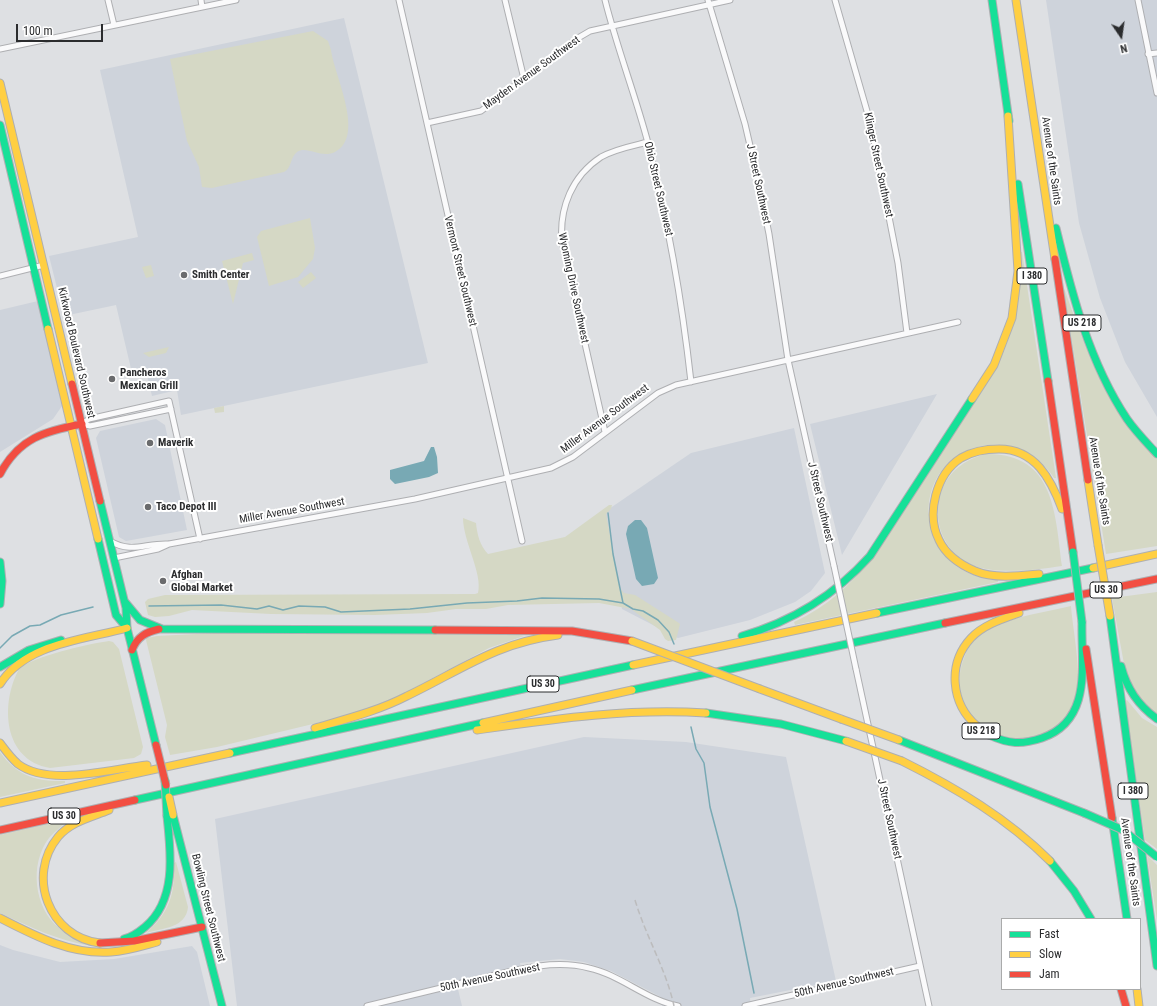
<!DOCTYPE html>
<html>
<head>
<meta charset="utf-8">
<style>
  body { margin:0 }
  #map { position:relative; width:1157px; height:1006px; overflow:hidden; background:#dee0e3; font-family:"Roboto Condensed",sans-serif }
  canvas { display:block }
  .legend { position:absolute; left:1001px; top:918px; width:140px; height:72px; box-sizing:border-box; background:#fff; border:1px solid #aaabab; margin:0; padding:5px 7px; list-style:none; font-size:12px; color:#2b2c2e }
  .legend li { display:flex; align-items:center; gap:8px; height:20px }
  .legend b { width:20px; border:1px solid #aaabab }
  .north { position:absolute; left:1101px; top:16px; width:40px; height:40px; -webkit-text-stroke:3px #fff; paint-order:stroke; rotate:167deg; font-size:11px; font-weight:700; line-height:16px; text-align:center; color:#2b2c2e }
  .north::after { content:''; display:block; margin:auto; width:14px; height:18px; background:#2b2c2e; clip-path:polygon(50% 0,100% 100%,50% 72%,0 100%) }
  .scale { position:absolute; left:16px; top:24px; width:87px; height:18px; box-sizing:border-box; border:2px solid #2b2c2e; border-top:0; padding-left:5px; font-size:12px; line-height:14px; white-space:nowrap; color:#2b2c2e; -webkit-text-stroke:3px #fff; paint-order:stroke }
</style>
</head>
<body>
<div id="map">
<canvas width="1157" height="1006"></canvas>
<ul class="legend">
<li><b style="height:5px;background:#16e098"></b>Fast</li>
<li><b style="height:5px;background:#ffcf43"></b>Slow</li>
<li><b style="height:5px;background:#f24e42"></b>Jam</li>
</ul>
<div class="north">N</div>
<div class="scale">100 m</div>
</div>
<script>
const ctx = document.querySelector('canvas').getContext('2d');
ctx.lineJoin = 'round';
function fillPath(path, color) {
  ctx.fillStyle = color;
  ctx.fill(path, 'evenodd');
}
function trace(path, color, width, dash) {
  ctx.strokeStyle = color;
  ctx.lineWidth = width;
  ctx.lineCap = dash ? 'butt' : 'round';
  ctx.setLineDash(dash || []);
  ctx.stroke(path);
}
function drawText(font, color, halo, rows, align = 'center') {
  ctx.font = font + ' "Roboto Condensed",sans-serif';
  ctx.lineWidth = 4;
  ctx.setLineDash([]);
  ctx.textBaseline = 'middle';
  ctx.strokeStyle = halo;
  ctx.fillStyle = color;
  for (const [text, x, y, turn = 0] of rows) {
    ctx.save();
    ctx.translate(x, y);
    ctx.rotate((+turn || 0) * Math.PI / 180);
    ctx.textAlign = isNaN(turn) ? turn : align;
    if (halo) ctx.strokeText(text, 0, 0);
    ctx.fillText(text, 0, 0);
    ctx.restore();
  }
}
const built = new Path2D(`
  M1046,0h111v417l-32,-55 -25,-64 -21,-75z
  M344,18l84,345 -247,52 -4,-25 -25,6 -6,-25 -14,2 -16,-68 -52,11 -15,-60 89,-19 -38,-167z
  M38,301l24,105 -9,13 -53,33v-142z
  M937,394l-95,161 -32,-131z
  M156,419l9,6 22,105 -61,11 -7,-4 -23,-99 4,-7z
  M794,428l31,145 -14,18 -16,11 -45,18 -72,18 -56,-29 -19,-96 88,-60z
  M584,737l102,5 100,15 50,224 -86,17 1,8h-89l-1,-9 -50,-26 -27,-9 -24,-3 -40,4 1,6 -64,16 5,21h-225l-22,-187z
  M0,945l13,5 47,12 54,-3 78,-13 5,6 13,54h-210z`);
const green = new Path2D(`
  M313,31l15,10 3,9c3,25 35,86 4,102 -14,7 -28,-7 -38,0 -7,5 -5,16 -13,20l-72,16 -10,-1 -3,-20 -12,-26 -17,-82z
  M310,218l5,30 -2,11 -15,18 -29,9 -12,-49 4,-6z
  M1021,252h1l34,226h-2c-8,-13 -19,-19 -33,-26 -14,-8 -28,-9 -44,-5 -62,17 -65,103 -6,127 8,4 18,4 27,5v3l-203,43 -1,-3c67,-31 92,-86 130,-145 27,-42 53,-84 80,-126 14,-34 16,-62 17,-99z
  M252,253l2,7 -11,3 -10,41 -11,-43z
  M151,265l3,11 -8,2 -4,-11z
  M311,272l5,6 -13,10 -5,-6z
  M1063,285c22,62 44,129 94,174v87l-51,8z
  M169,347l-3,6 -17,4 -6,-4z
  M224,406v6l-9,1 -1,-5z
  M986,454c69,-1 69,60 76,112 -26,4 -66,9 -90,-1 -33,-14 -44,-56 -25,-85 9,-14 23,-22 39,-26z
  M609,505h3l-1,4 -5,5 14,74 4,5 11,2 44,28 1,1 -4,16 -8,1 -3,-2 -5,-9 -29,-21 -32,-6 -91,2 -22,4h-30l-29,4 -52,2 -104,-1 -79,-4 -23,6 -14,1 -7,-2 -3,-13 3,-3 17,-4 310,-1 3,-1c5,-19 -15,-52 -15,-75l13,5c1,11 4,23 12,31l77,-17z
  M1157,592v125l-16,-14 -15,-28 -14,-77z
  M1071,606c2,26 11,66 5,91 -3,12 -12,23 -23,31 -48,36 -111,-14 -89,-70 3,-9 9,-18 17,-24 25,-17 61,-21 90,-28z
  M215,633l299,1 10,2 -35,12 -92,49 -32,13 -27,8 -121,29 -47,8 -5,-18 2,-12 -21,-85 1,-2 10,-2z
  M109,641l4,1 6,7 24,98 -2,7 -7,4 -84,10c-47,-8 -50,-64 -31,-99 15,-13 69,-25 90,-28z
  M1127,700l15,18 15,9v122l-12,-9 -20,-139z
  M0,752c17,24 37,30 65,29v2l-65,14z
  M70,819c-7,6 -15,12 -21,19 -20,26 -15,70 10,90 9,8 23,12 33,18 -33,-5 -62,-19 -92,-33v-78z
  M1147,855l10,10v55z
  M176,862l12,45c-2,21 -25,21 -42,26 24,-21 29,-39 28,-70z`);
const water = new Path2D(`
  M431,447h3l3,10 1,16 -9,4 -34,7 -5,-5v-9l34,-9z
  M635,520h6l6,8 11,50 -4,6 -12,2 -6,-7 -10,-45 2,-8z`);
const stream = new Path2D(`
  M608,513l5,41 10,49
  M149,606l72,-1 36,4 12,-3 14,4 16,-4 26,1 16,5 69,-3 57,-6 50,-2 25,-3 57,1 24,4 10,6 10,2 15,9 11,12 5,12
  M0,648l12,-12 18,-10 10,-1 21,-10 32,-8
  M691,727l5,22 8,14 6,44 27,102 17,84`);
const street = new Path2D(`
  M108,0l6,25
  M201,0l1,7
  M399,0l123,541
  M505,0l19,79
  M605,0c12,48 30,94 43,143 20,78 34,158 43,239
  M708,0l37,124 13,56 11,54 19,126 46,206
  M835,0l36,125 27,138 9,70
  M1138,0l19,93
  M0,49l236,-49
  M1148,54l9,-1
  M427,123l54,-12 97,-73 12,-7 140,-31
  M0,276l44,-11
  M82,424l7,-5 80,-18 31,138
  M82,424l8,2 81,-17
  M605,432l-43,-190c-3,-34 10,-66 39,-85 14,-8 31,-11 47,-15
  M110,541c22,13 35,2 58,3
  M114,558l44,-9 11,-5 246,-45 136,-31 22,-11 85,-64 18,-8 282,-63
  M856,669l73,337
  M367,1006c34,-8 69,-17 103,-25 39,-9 80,-23 119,-13 32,7 57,32 89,38
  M745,1006l175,-40`);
const fast = new Path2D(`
  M992,0l17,121
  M0,125l48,204
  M1018,184l30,197
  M1056,228c16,66 33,134 71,191 9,13 20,24 30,35
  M100,501l26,107 1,20 29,117
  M98,539l18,76 11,13
  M0,562l2,19 -2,23
  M125,602l15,18 22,9 273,1
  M877,613l216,-45
  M1110,616l47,350
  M742,636c51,-15 92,-40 128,-80l102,-157
  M1121,666c6,23 17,39 36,53
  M0,667l29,-17 32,-10
  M632,690l313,-67
  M706,713l75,11 65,17
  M989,735c20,9 32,10 53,3 51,-18 39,-74 40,-116
  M899,740l185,73
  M230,753l403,-88
  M135,800l348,-77
  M173,815l49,191
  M1112,818l15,101
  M1050,861l24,30 17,28
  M124,939c9,-2 15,-7 21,-12 32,-27 26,-74 22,-111`);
const slow = new Path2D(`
  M1016,0l39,259
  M0,83l72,301
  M48,329l50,210
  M972,399l22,-34 18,-47 6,-47 -10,-155
  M1088,480l10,65
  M1093,568l64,-14
  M1039,574c-20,2 -45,5 -64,-3 -14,-6 -29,-16 -36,-31 -13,-26 -3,-66 22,-82 12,-7 24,-9 38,-9 36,0 52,30 63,60
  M633,665l244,-52
  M0,684c26,-41 84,-44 127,-56
  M760,689l81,30
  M483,723l149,-33
  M315,728c31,-9 63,-17 92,-32 54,-26 89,-53 151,-61
  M477,730c77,-11 151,-22 229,-17
  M989,735c-5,-2 -9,-6 -12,-9 -26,-22 -30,-62 -6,-88 12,-13 31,-19 48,-25
  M0,743c6,8 11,15 18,21 31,23 93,5 129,1
  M902,761c54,27 105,57 148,100
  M0,803l230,-50
  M0,918c35,18 71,37 111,34 16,-1 31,-6 46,-10
  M100,943c-51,-6 -74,-67 -42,-106 12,-15 34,-20 51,-27
  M1137,989l2,17`);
const jam = new Path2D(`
  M1055,259l33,221
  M1048,381l25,171
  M72,384l28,117
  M0,474c19,-36 45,-43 82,-50
  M945,623l212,-44
  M435,630l137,1 60,10
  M1086,649l26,169
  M132,650c5,-13 14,-18 27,-21
  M0,830l135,-30
  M100,943l34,-2 68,-14
  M1121,989l5,17`);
const rail = new Path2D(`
  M635,900c11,37 31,69 39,106`);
const streetBridge = new Path2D(`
  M834,566l22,103`);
const fastBridge = new Path2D(`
  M1073,552l9,70
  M165,780l2,36
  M1084,813l39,17 34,27`);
const slowBridge = new Path2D(`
  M1098,545l12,71
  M632,641l128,48
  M841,719l58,21
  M846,741l56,20
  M169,797l4,18`);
const jamBridge = new Path2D(`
  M156,745l10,40`);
const markers = [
  [184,275,4,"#6a6b6d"],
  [112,379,4,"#6a6b6d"],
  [150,443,4,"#6a6b6d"],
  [148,507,4,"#6a6b6d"],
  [163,581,4,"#6a6b6d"]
];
const shields = [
  [1032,276,30],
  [1082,323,38],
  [1106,590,32],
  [543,684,32],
  [981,731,38],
  [1133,791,30],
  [64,816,32]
];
const shieldNames = [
  ["I 380",1032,276],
  ["US 218",1082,323],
  ["US 30",1106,590],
  ["US 30",543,684],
  ["US 218",981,731],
  ["I 380",1133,791],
  ["US 30",64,816]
];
const streetNames = [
  ["Mayden Avenue Southwest",532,73,-36],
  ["Avenue of the Saints",1051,161,82],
  ["Klinger Street Southwest",878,165,78],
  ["J Street Southwest",758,184,78],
  ["Ohio Street Southwest",658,189,77],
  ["Vermont Street Southwest",460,271,77],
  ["Wyoming Drive Southwest",573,288,78],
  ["Kirkwood Boulevard Southwest",76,353,77],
  ["Miller Avenue Southwest",605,419,-37],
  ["Avenue of the Saints",1099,481,81],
  ["J Street Southwest",820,502,77],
  ["Miller Avenue Southwest",292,511,-10],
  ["J Street Southwest",889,819,78],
  ["Avenue of the Saints",1130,862,82],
  ["Bowling Street Southwest",208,908,76],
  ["50th Avenue Southwest",490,978,-12],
  ["50th Avenue Southwest",844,983,-13]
];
const poiNames = [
  ["Smith Center",192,275],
  ["Pancheros",120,373],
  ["Mexican Grill",120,386],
  ["Maverik",158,443],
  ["Taco Depot III",156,507],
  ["Afghan",171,575],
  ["Global Market",171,588]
];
fillPath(built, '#ced3db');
fillPath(green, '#d5d8c5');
fillPath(water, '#78a9b4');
trace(stream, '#78a9b4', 1.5);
trace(street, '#aeafb2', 7);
trace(fast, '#aeafb2', 9);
trace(slow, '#aeafb2', 9);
trace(jam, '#aeafb2', 9);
trace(street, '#fafafb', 5);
trace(fast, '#16e098', 7);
trace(slow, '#ffcf43', 7);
trace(jam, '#f24e42', 7);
trace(rail, '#bcbcbd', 1.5, [6, 3]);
trace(streetBridge, '#aeafb2', 7, []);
trace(fastBridge, '#aeafb2', 9, []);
trace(slowBridge, '#aeafb2', 9, []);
trace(jamBridge, '#aeafb2', 9, []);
trace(streetBridge, '#fafafb', 5);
trace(fastBridge, '#16e098', 7);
trace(slowBridge, '#ffcf43', 7);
trace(jamBridge, '#f24e42', 7);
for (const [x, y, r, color] of markers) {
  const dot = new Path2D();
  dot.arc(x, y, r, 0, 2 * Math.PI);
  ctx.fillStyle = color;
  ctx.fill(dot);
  trace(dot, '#fff', 1.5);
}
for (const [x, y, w] of shields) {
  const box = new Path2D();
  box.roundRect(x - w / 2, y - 8, w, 16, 3);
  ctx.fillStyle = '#fff';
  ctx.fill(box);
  trace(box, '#2b2c2e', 1);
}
drawText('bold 10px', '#2b2c2e', null, shieldNames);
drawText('11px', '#2b2c2e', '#fff', streetNames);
drawText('bold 11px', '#2b2c2e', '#fff', poiNames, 'left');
</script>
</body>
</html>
